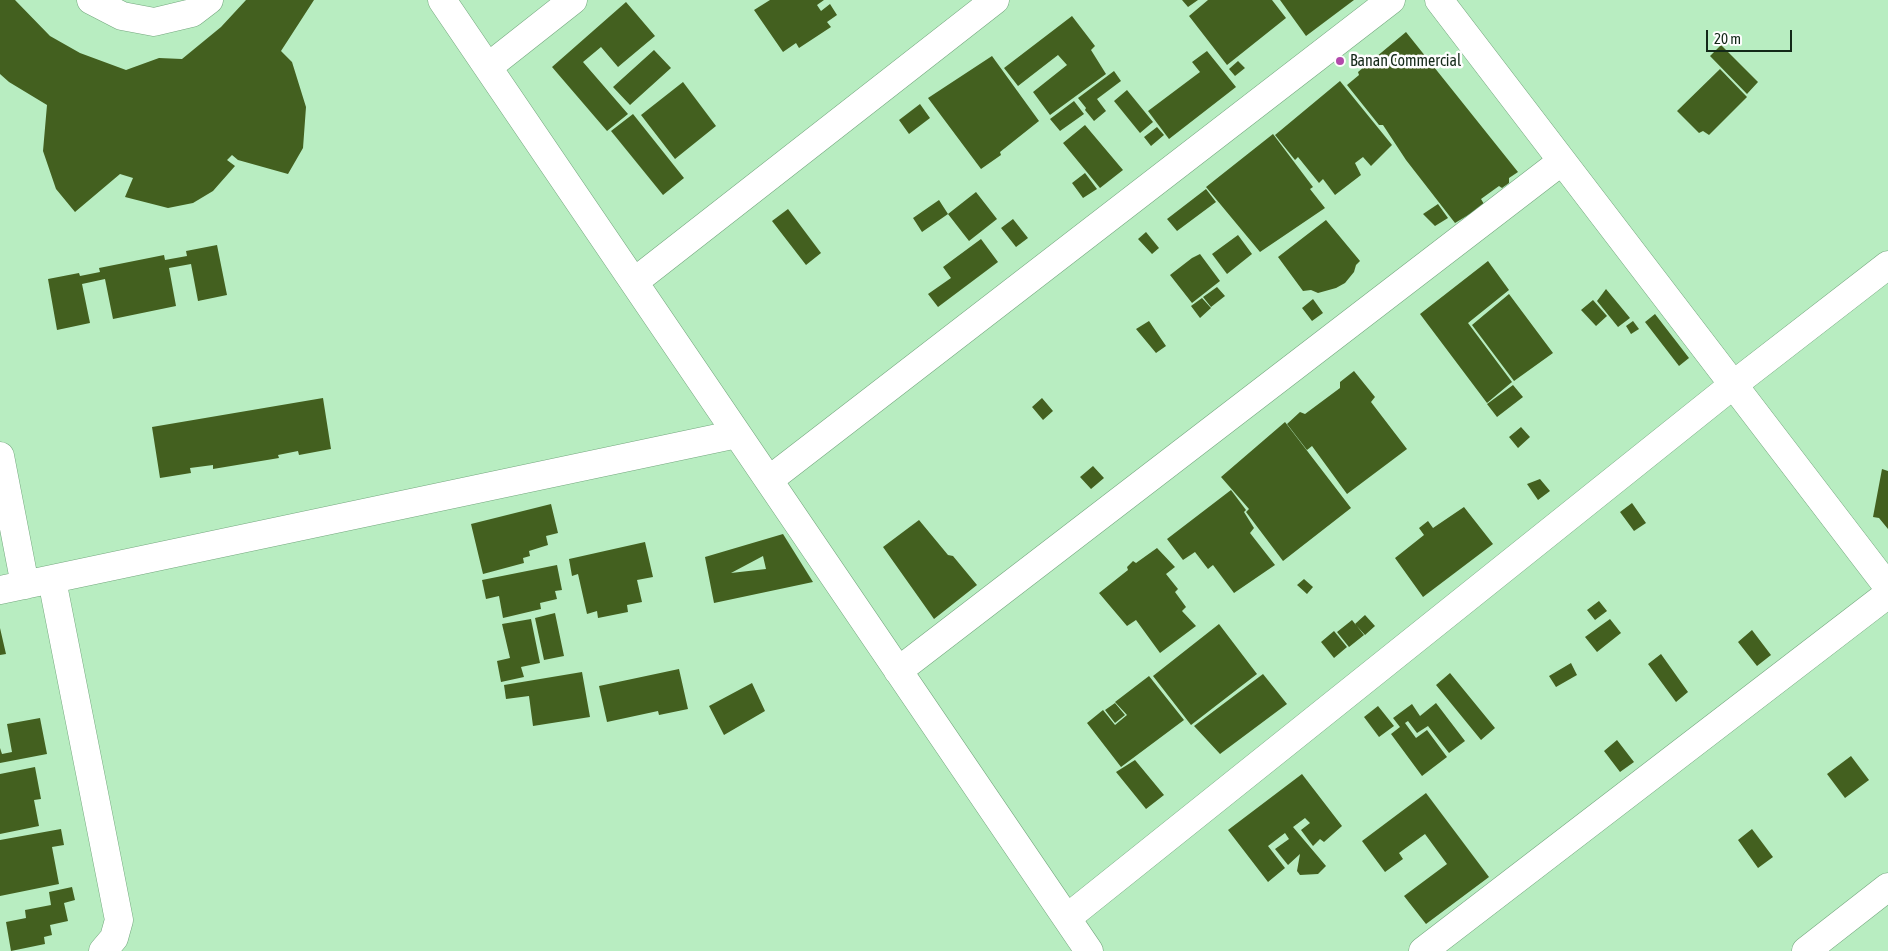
<!DOCTYPE html>
<html>
<head>
<meta charset="utf-8">
<style>
  body { margin:0 }
  #map { position:relative; width:1888px; height:951px; overflow:hidden; background:#b8edc1; font-family:"Asap Condensed",sans-serif }
  canvas { display:block }
  .scale { position:absolute; left:1706px; top:30px; width:86px; height:22px; box-sizing:border-box; border:2px solid #132818; border-top:0; padding-left:6px; font-size:15px; line-height:18px; white-space:nowrap; color:#132818; -webkit-text-stroke:4px #fefefe; paint-order:stroke }
</style>
</head>
<body>
<div id="map">
<canvas width="1888" height="951"></canvas>
<div class="scale">20 m</div>
</div>
<script>
const ctx = document.querySelector('canvas').getContext('2d');
ctx.lineJoin = 'round';
function fillPath(path, color) {
  ctx.fillStyle = color;
  ctx.fill(path, 'evenodd');
}
function trace(path, color, width, dash) {
  ctx.strokeStyle = color;
  ctx.lineWidth = width;
  ctx.lineCap = dash ? 'butt' : 'round';
  ctx.setLineDash(dash || []);
  ctx.stroke(path);
}
function drawText(font, color, halo, rows, align = 'center') {
  ctx.font = font + ' "Asap Condensed",sans-serif';
  ctx.lineWidth = 5;
  ctx.setLineDash([]);
  ctx.textBaseline = 'middle';
  ctx.strokeStyle = halo;
  ctx.fillStyle = color;
  for (const [text, x, y, turn = 0] of rows) {
    ctx.save();
    ctx.translate(x, y);
    ctx.rotate((+turn || 0) * Math.PI / 180);
    ctx.textAlign = isNaN(turn) ? turn : align;
    if (halo) ctx.strokeText(text, 0, 0);
    ctx.fillText(text, 0, 0);
    ctx.restore();
  }
}
const building = new Path2D(`
  M0,0h15l35,36 30,17 46,17 33,-12 23,1 39,-32 25,-27h68l-33,51 11,11 14,45 -3,41 -15,26 -50,-14 -6,-5 -5,5 8,6 -22,25 -20,12 -25,5 -43,-11 8,-19 -13,-4 -45,38 -19,-23 -13,-38 4,-46 -38,-23 -9,-8z
  M770,0h54l-7,5 4,6 9,-7 7,11 -10,7 4,5 -32,21 -3,-5 -13,9 -29,-42z
  M1182,0h16l-10,7z
  M1208,0h64l14,18 -59,47 -38,-49z
  M1280,0h74l-48,36z
  M626,2l29,34 -37,31 -17,-20 -18,15 45,52 -21,17 -55,-64z
  M1072,16l23,30 -4,4 15,24 -56,41 -17,-23 34,-27 -9,-10 -40,31 -14,-18z
  M1406,32l112,140 -9,6v5l-7,5 -3,-2 -18,13 3,5 -12,12 -2,-2 -15,9 -49,-63 -23,-35h-4l-32,-40 12,-10 -1,-3z
  M1721,45l37,37 -11,12 -37,-38z
  M654,50l17,18 -41,37 -17,-18z
  M1207,51l29,36 -67,52 -21,-28 52,-39 -8,-10z
  M992,56l47,65 -39,31 1,3 -20,14 -53,-71z
  M1238,61l7,7 -10,8 -6,-7z
  M1720,69l27,28 -38,38 -6,-4 -4,2 -22,-22z
  M1114,71l7,10 -24,18 9,12 -12,10 -9,-11 1,-2 -8,-10z
  M1340,81l52,64 -21,21 -8,-9 -8,6 6,12 -26,20 -12,-16 -4,4 -21,-26 -3,3 -20,-25z
  M683,82l33,44 -41,33 -34,-44z
  M1127,90l26,32 -13,11 -26,-32z
  M1074,101l10,13 -24,17 -10,-12z
  M920,104l10,14 -21,16 -10,-14z
  M633,114l51,64 -21,17 -52,-64z
  M1085,125l38,45 -23,18 -37,-45z
  M1157,127l7,8 -13,11 -7,-9z
  M1273,134l40,53 -3,2 15,19 -65,44 -54,-65z
  M1085,173l12,16 -14,9 -11,-15z
  M1206,189l10,13 -39,29 -10,-12z
  M976,192l21,27 -28,22 -21,-27z
  M939,200l9,14 -26,18 -9,-14z
  M1438,204l10,14 -13,8 -12,-12z
  M788,209l33,44 -15,12 -34,-44z
  M1013,219l15,19 -12,9 -15,-19z
  M1326,220l34,41 -4,4 -2,7 -9,11 -9,5 -18,5 -7,-3 -8,1 -25,-34z
  M1146,232l13,16 -7,6 -14,-15z
  M1238,235l14,19 -25,20 -15,-20z
  M981,239l17,23 -60,45 -10,-13 23,-16 -8,-11z
  M217,245l10,50 -29,6 -7,-37 -22,4 7,38 -63,13 -8,-40 -23,5 8,39 -33,7 -9,-51 31,-6 1,3 20,-4 -1,-4 65,-13 1,5 22,-4 -1,-5z
  M1200,254l20,27 -28,22 -22,-28 22,-17z
  M1488,261l21,29 -41,33 44,59 -25,21 -67,-89z
  M1217,287l8,9 -14,11 -8,-10z
  M1606,289l24,29 -12,9 -21,-26z
  M1509,294l44,59 -39,28 -42,-56z
  M1202,298l9,10 -11,10 -9,-12z
  M1313,299l10,14 -11,8 -10,-13z
  M1593,300l14,16 -11,10 -15,-16z
  M1655,314l34,44 -10,8 -34,-44z
  M1149,321l17,25 -10,7 -20,-24z
  M1633,321l6,8 -8,5 -5,-8z
  M1354,371l21,26 -4,5 36,47 -60,45 -35,-48 -5,4 -20,-26 13,-12 5,2 35,-26v-6z
  M1513,385l10,12 -26,20 -10,-13z
  M323,398l8,51 -32,6 -1,-4 -20,4 1,3 -66,11v-4l-23,3 1,5 -31,5 -8,-51z
  M1042,398l11,13 -10,9 -11,-13z
  M1285,422l66,86 -68,53 -37,-49 3,-3 -28,-32z
  M1521,427l9,10 -12,11 -9,-11z
  M1093,466l11,12 -13,11 -11,-12z
  M1882,469l6,2v58l-9,-11 -6,-1z
  M1540,479l10,12 -12,9 -11,-16z
  M1231,490l15,20 -2,2 10,16 -4,5 25,32 -41,28 -21,-28 -5,4 -13,-17 -12,8 -16,-21z
  M1632,503l14,20 -12,8 -14,-19z
  M551,504l7,29 -12,3 2,9 -19,6 1,5 -7,2 1,5 -41,11 -12,-50z
  M1464,507l29,37 -70,53 -28,-39 29,-23 -5,-7 9,-7 5,7z
  M919,520l29,35 5,1 24,29 -43,34 -51,-72z
  M783,534l30,48 -99,21 -9,-46zM763,556l3,13 -35,4z
  M645,542l8,35 -16,3 5,22 -15,3 1,7 -30,6 -1,-7 -10,3 -9,-40 -6,2 -3,-17z
  M1157,548l18,19 -9,7 12,15 -3,3 11,15 -4,4 14,15 -36,27 -24,-33 -9,6 -28,-33 29,-23 -1,-3 6,-6 3,2z
  M557,565l5,25 -7,1 2,8 -17,4 1,6 -38,9 -4,-22 -13,3 -4,-19z
  M1304,579l9,8 -6,7 -10,-9z
  M1599,601l8,10 -12,9 -8,-10z
  M555,613l9,43 -20,4 -9,-42z
  M1365,615l10,11 -10,9 -10,-11z
  M531,619l9,44 -19,4 3,10 -23,5 -4,-21 13,-3 -8,-34z
  M1610,619l11,14 -24,19 -12,-15z
  M1352,620l12,15 -15,12 -12,-15z
  M1219,624l38,50 -66,51 -38,-49z
  M0,628l6,26 -6,1z
  M1752,630l19,25 -14,11 -19,-24z
  M1334,631l13,16 -13,11 -13,-16z
  M1661,654l27,38 -12,10 -28,-38z
  M1571,663l6,12 -21,12 -7,-11z
  M679,669l9,40 -29,6 -1,-4 -51,11 -8,-36z
  M582,672l8,45 -57,9 -4,-30 -23,3 -2,-14z
  M1450,673l45,55 -14,12 -45,-55z
  M1263,674l24,30 -67,50 -26,-28z
  M1149,676l35,44 -63,47 -34,-44 16,-13 12,15 12,-10 -12,-13z
  M752,683l13,28 -41,24 -15,-29z
  M1115,703l10,12 -10,8 -10,-13z
  M1436,703l29,38 -16,12 -21,-27 -11,7 -9,-12 -3,2 11,15 11,-8 20,27 -25,19 -31,-42 9,-7 -7,-9 19,-14 8,12z
  M1378,706l16,20 -15,11 -15,-20z
  M40,718l7,36 -47,9v-15l2,6 10,-2 -5,-28z
  M1617,740l17,22 -14,10 -16,-21z
  M1851,756l18,24 -24,18 -18,-24z
  M1135,760l29,35 -18,14 -30,-37z
  M35,767l6,32 -7,1 5,26 -39,8v-60z
  M1302,774l40,52 -18,16 -4,-3 -7,7 -12,-16 9,-7 -5,-5 -12,9 33,39 -8,8 -18,1 -3,-4 3,-17 -12,11 -13,-16 14,-10 -4,-6 -17,13 17,22 -17,14 -40,-52z
  M1426,793l63,84 -63,47 -22,-28 43,-32 -22,-30 -26,19 4,6 -18,13 -23,-31z
  M61,829l3,16 -12,2 7,37 -59,12v-56z
  M1752,829l21,28 -15,11 -20,-28z
  M72,887l3,13 -11,3 4,18 -18,4 2,10 -8,2 1,7 -34,7 -5,-29 20,-4 -1,-8 26,-5 -2,-13z`);
const minor = new Path2D(`
  M91,0l31,16 32,6 38,-9 17,-13
  M442,0l647,951
  M1439,0l449,587
  M488,67l85,-67
  M634,282l361,-282
  M0,456l25,129
  M769,480l622,-480
  M52,580l67,340 -5,18 -11,13
  M0,590l737,-156
  M898,671l664,-510
  M1067,918l666,-533 155,-120
  M1423,951l465,-357
  M1806,951l82,-64`);
const markers = [
  [1340,61,5,"#b249ab"]
];
const poiNames = [
  ["Banan Commercial",1350,61]
];
fillPath(building, '#43601f');
trace(minor, '#74a77e', 29);
trace(minor, '#fff', 28);
for (const [x, y, r, color] of markers) {
  const dot = new Path2D();
  dot.arc(x, y, r, 0, 2 * Math.PI);
  ctx.fillStyle = color;
  ctx.fill(dot);
  trace(dot, '#fefefe', 2);
}
drawText('16px', '#132818', '#fefefe', poiNames, 'left');
</script>
</body>
</html>
